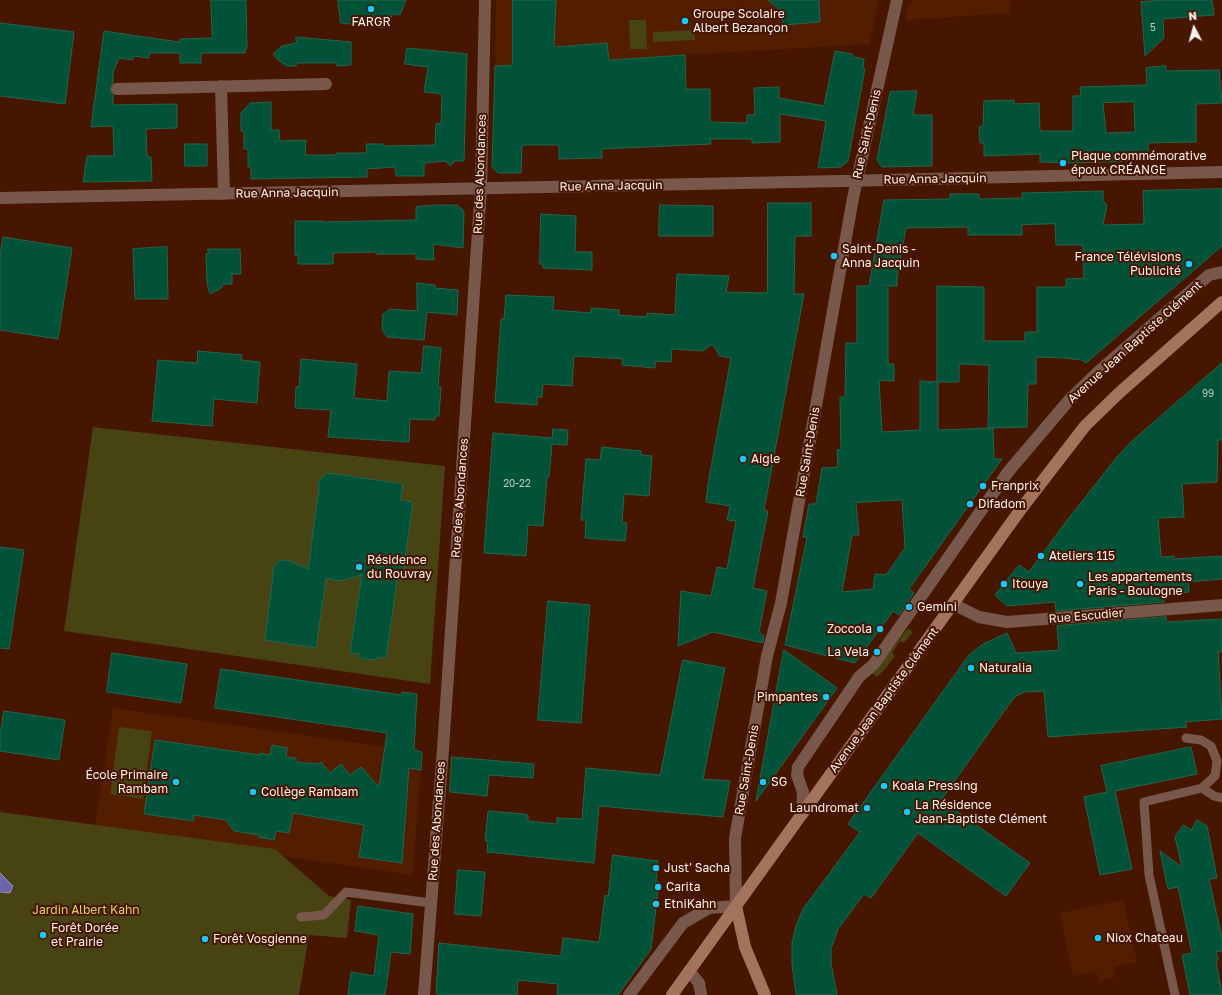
<!DOCTYPE html>
<html>
<head>
<meta charset="utf-8">
<style>
  body { margin:0 }
  #map { position:relative; width:1222px; height:995px; overflow:hidden; background:#461600; font-family:"Golos Text",sans-serif }
  canvas { display:block }
  .north { position:absolute; left:1174px; top:8px; width:40px; height:40px; -webkit-text-stroke:3px #461600; paint-order:stroke; rotate:354deg; font-size:11px; font-weight:700; line-height:16px; text-align:center; color:#faf2ee }
  .north::after { content:''; display:block; margin:auto; width:14px; height:18px; background:#faf2ee; clip-path:polygon(50% 0,100% 100%,50% 72%,0 100%) }
</style>
</head>
<body>
<div id="map">
<canvas width="1222" height="995"></canvas>
<div class="north">N</div>
</div>
<script>
const ctx = document.querySelector('canvas').getContext('2d');
ctx.lineJoin = 'round';
function fillPath(path, color) {
  ctx.fillStyle = color;
  ctx.fill(path, 'evenodd');
}
function trace(path, color, width, dash) {
  ctx.strokeStyle = color;
  ctx.lineWidth = width;
  ctx.lineCap = dash ? 'butt' : 'round';
  ctx.setLineDash(dash || []);
  ctx.stroke(path);
}
function drawText(font, color, halo, rows, align = 'center') {
  ctx.font = font + ' "Golos Text",sans-serif';
  ctx.lineWidth = 4;
  ctx.setLineDash([]);
  ctx.textBaseline = 'middle';
  ctx.strokeStyle = halo;
  ctx.fillStyle = color;
  for (const [text, x, y, turn = 0] of rows) {
    ctx.save();
    ctx.translate(x, y);
    ctx.rotate((+turn || 0) * Math.PI / 180);
    ctx.textAlign = isNaN(turn) ? turn : align;
    if (halo) ctx.strokeText(text, 0, 0);
    ctx.fillText(text, 0, 0);
    ctx.restore();
  }
}
const built = new Path2D(`
  M496,0h382l-8,44 -271,16 9,-7 -1,-10 -50,3v17l-62,3z
  M914,0h97l-2,13 -104,7 3,-15z
  M113,708l309,44 -9,123 -318,-46z
  M1123,900l14,62 -23,5 1,10 -16,4 -3,-10 -23,5 -13,-63z`);
const green = new Path2D(`
  M629,20h17l1,29h-17z
  M695,30v10l-42,2v-10z
  M93,427l352,39 -15,218 -366,-53z
  M908,628l5,4 -9,11 -4,-2 -8,12 3,3 -9,12 -9,9 -7,-5 10,-7z
  M119,727l33,4 -9,68 -33,-5z
  M0,812l275,37 54,47 22,4 -4,38 -38,-3 -10,60h-299z`);
const water = new Path2D(`
  M0,873l13,13 -3,7 -10,-1z`);
const building = new Path2D(`
  M211,0h35l1,49h-2v4h-44v10h-21v-10h-30l-1,5 -16,-2v4l-14,-2 -6,14v11l-3,6 3,6v10l64,-1v24l-31,1 1,28h4l1,24 -69,1 4,-26h27l-1,-30 -22,1 13,-96 75,11 1,-3 32,-1z
  M338,0h68l-6,15 -7,-1 -8,14 -44,-5z
  M513,0h43l-2,47 53,-4 2,17 76,-5 1,34h24v33l37,1v-8h8l-1,-27 25,-1v11l45,8 11,-55 17,3 2,3 10,2 -1,9 2,1 -17,92 -7,6 -23,1 8,-47 -46,-7v28l-28,1v-4h-42l1,5 -109,5v9l-43,1v-14h-37l-1,28h-23l-6,-6 3,-101 17,-1z
  M768,0h51l1,22 -37,3 -1,-13z
  M1163,0h49l2,15 -51,4 1,19 -19,18 -4,-54z
  M0,23l74,9 -9,72 -65,-8z
  M296,37l55,5v23l-14,1v-3h-41v3h-9l-9,-6 -5,-6 9,-8 14,-3z
  M407,48l60,6 -3,107h-9l-5,5 -4,-5 -22,2v13h-28l-1,-9 -28,2v8l-116,2v-12h-3v-18h-4v-18h-3v-18l9,-10 21,-1v28h8l1,11 26,-1 -1,15h31l1,-2h30l-1,-9h17v2l52,-1 1,-22 5,1 1,-30 -18,-2 4,-25 -23,-3z
  M1166,66v5l53,-1 3,33 -26,1v38l-48,1 1,18 -86,2 -23,-1v-8l-56,2v-13h-4l-1,-16 4,-1 1,-25 30,-1v4l25,-1 1,28h33v-35h8l-1,-9 67,-2 -1,-17zM1134,102l1,30 -29,1 -3,-30z
  M917,91l-4,24h19v51l-50,1 -5,-7 13,-68z
  M185,144h22v22h-22z
  M1222,189v57l-136,117 -4,-3 -18,-2 -28,-1v27h-8l-1,43 -39,1 1,-63 -30,-1v18h-21v48l55,-2 1,31h8l-93,130 5,4 -15,22 -6,-4 -38,52 -70,-18 22,-108h-4l6,-33h7l6,-36 16,-1 -1,-17 4,-1 -1,-52h5l1,-54h11v-57h12l15,-86 66,-1v-5h29v5l43,-1v-5l81,-2v10l4,4 -4,20 41,-1 -1,-33zM1055,224l1,21h27l1,33 -18,1v8h-29v45h-12v9h-41v-54l-47,-1v96l-17,-1v49l-38,2 -3,-52 15,1v-17h-6v-78h9v-9l9,-49 62,-1v8h54v-10zM902,500l3,48 -19,27 -11,-1 -2,15 -31,3 10,-57h7l-3,-32z
  M768,203h43v33h-16l-1,58h10l-40,216 4,1 -15,77 14,3 -8,41 5,4 -1,7 -50,-11 -35,14 3,-55 30,5 6,-29 10,2 9,-48 -9,-1 3,-14 -24,-4 2,-18 23,-126 -11,-2 -8,-12 -9,7 -31,-2 -1,13 -16,-1v7l-33,-3 1,-6 -49,-3 -2,30 -29,-2 -1,13h-5v8l-42,-3 6,-83h3l2,-24 48,2 -1,13 38,3v-5l28,2v5l28,2v-4l28,2 2,-41 52,2 -3,16 41,1z
  M437,205h20l7,6 -1,37 -30,-4 1,16 -18,-1v-5h-40l-1,-2 -42,1v11h-35v-9h-3v-34h28v1l93,-2v-13z
  M660,205l53,1v30h-54z
  M541,214l35,2 -1,36h17v18l-49,-2v-4h-3z
  M3,237l69,11 -14,91 -58,-9v-72z
  M167,247l1,52h-33l-2,-50z
  M208,249h32l1,25h-9v10h-8l-4,5 -10,5 -3,-11 -1,-29h2z
  M417,283l18,2v3l23,2 -1,25 -30,-3 -3,28 -37,-3 -5,-8 1,-15 7,-5 27,2z
  M424,346l17,2 -3,39h3l-2,29h-4v4l-25,-1 -1,23 -81,-5 3,-27 -36,-2 1,-21h3l2,-28 56,5 -3,34 33,3 2,-30 32,2z
  M198,351l44,4 -1,5 19,2 -3,41 -43,-4 -2,27 -60,-5 6,-61 39,3z
  M1222,363v77h-4l-1,42 -35,2 2,33 -26,1 3,39 13,-1v3l48,-3v23l-34,3 1,10 -25,2v8l-108,9 -1,-9 -48,4 -12,-11 24,-30 10,7 36,-49 52,-66 15,-16z
  M553,429l15,1 -1,15 -15,-1 -3,33h-2l-4,49 -15,-1 -2,31 -42,-3 9,-120 59,5z
  M602,447l39,4v4l11,1 -3,40 -25,-2 -2,29h5l-2,18 -40,-3 1,-18h-5l5,-61 14,1z
  M328,473l75,11 -3,16 13,2 -10,71 -5,-1 -12,86 -8,-1 -1,3 -19,-2 1,-4 -9,-1 12,-78 -22,6 -14,-3 -10,70 -51,-8 8,-63v-9l6,-7 8,-1 21,9 11,-79 -1,-7 5,-7z
  M0,547l24,3 -15,99 -9,-1z
  M548,601l42,4 -9,118 -43,-3z
  M1166,617v5l56,-3v33h-4l4,67 -37,3 2,5 -139,10 -4,-46 -19,1 -9,4 -6,7 -69,97 89,63 -24,33 -88,-63 -47,65 -7,-4 -26,35 -7,20v14l6,32h-41l-4,-31v-21l4,-17 7,-17 57,-77 -12,-8 121,-169 14,-11 24,-11 9,20 43,-3 -2,-24z
  M784,650l53,38 -81,113 8,-44z
  M112,653l75,11 -6,39 -74,-11z
  M683,660l42,8 -22,111 27,2 -7,36 -124,-11 -5,57 -107,-11 1,-11h-3l3,-30 36,3 4,1v6l29,3v-6l25,1 4,-51 74,7z
  M221,669l181,26v-3l15,2 -3,56 8,2 -1,18 -12,-2 -7,95 -43,-6 5,-32 -71,-12 -4,20 -13,-2 -2,9 -15,-3v-2l-25,-4 -8,-11 -32,-5 -1,6 -49,-7 11,-74 105,15v-2l10,2 2,-10 15,3 -1,9 10,1v4l22,2 3,-2 9,11 11,-9 9,11 11,-8 18,20 8,-54 -172,-25z
  M4,711l61,9 -6,40 -59,-9v-23h1z
  M1191,747l6,27 -82,17 17,78 -32,6 -16,-78 23,-5 -6,-26z
  M452,757l82,7 -1,14 -44,-3 -2,21 -37,-4z
  M1197,820l10,6 10,52 -8,1 13,60v12l-6,1 2,8 -2,1 6,34h-32l-8,-40 10,-2 -14,-66 -10,2 -8,-38 22,16 -7,-30 8,-12 8,5z
  M613,855l45,6 -2,20 3,1 -8,67 -33,46h-61l1,-11 -40,-4 -1,15h-79v-1l-2,-1 3,-50 122,13 2,-18 36,4 6,-47 3,1z
  M458,870l27,2 -4,44 -26,-2z
  M358,906l55,8 -3,40 -19,-2 -6,43h-37l3,-23 23,4 5,-41 -24,-4z`);
const lane = new Path2D(`
  M1202,788l12,8 8,2
  M301,917l23,-2 22,-23 85,11
  M1175,995l-26,-120 -5,-73 58,-14 13,-12 2,-15 -6,-15 -10,-6 -15,-2`);
const street = new Path2D(`
  M221,86l3,108
  M117,89l209,-5
  M0,198l842,-17 380,-9
  M953,604l26,13 28,5 215,-17
  M802,814l1,-22 -6,-17 1,-8 61,-90 15,-13 134,-192 62,-73 28,-27 111,-97 13,-3
  M689,971l10,12 2,12
  M424,995l19,-246 38,-561 4,-188
  M629,995l54,-72 26,-15 27,-2 -1,-68 32,-182 14,-53 72,-405 44,-198`);
const secondary = new Path2D(`
  M736,906l9,41 20,48
  M672,995l349,-486 64,-83 34,-33 103,-91`);
const markers = [
  [371,9,4,"#16cafb"],
  [685,21,4,"#16cafb"],
  [1063,163,4,"#16cafb"],
  [834,256,4,"#16cafb"],
  [1189,264,4,"#16cafb"],
  [743,459,4,"#16cafb"],
  [983,486,4,"#16cafb"],
  [970,504,4,"#16cafb"],
  [1041,556,4,"#16cafb"],
  [359,567,4,"#16cafb"],
  [1004,584,4,"#16cafb"],
  [1080,584,4,"#16cafb"],
  [909,607,4,"#16cafb"],
  [880,629,4,"#16cafb"],
  [877,652,4,"#16cafb"],
  [971,668,4,"#16cafb"],
  [826,697,4,"#16cafb"],
  [176,782,4,"#16cafb"],
  [763,782,4,"#16cafb"],
  [884,786,4,"#16cafb"],
  [253,792,4,"#16cafb"],
  [867,808,4,"#16cafb"],
  [907,812,4,"#16cafb"],
  [656,868,4,"#16cafb"],
  [658,887,4,"#16cafb"],
  [656,904,4,"#16cafb"],
  [43,935,4,"#16cafb"],
  [1098,938,4,"#16cafb"],
  [205,939,4,"#16cafb"]
];
const numberNames = [
  ["5",1153,28],
  ["99",1208,394],
  ["20-22",517,484]
];
const poiNames = [
  ["Groupe Scolaire",693,14],
  ["Albert Bezançon",693,28],
  ["FARGR",371,22,"center"],
  ["Plaque commémorative",1071,156],
  ["époux CRÉANGE",1071,170],
  ["Saint-Denis -",842,249],
  ["Anna Jacquin",842,263],
  ["France Télévisions",1181,257,"right"],
  ["Publicité",1181,271,"right"],
  ["Aigle",751,459],
  ["Franprix",991,486],
  ["Difadom",978,504],
  ["Ateliers 115",1049,556],
  ["Résidence",367,560],
  ["du Rouvray",367,574],
  ["Les appartements",1088,577],
  ["Paris - Boulogne",1088,591],
  ["Itouya",1012,584],
  ["Gemini",917,607],
  ["Zoccola",872,629,"right"],
  ["La Vela",869,652,"right"],
  ["Naturalia",979,668],
  ["Pimpantes",818,697,"right"],
  ["École Primaire",168,775,"right"],
  ["Rambam",168,789,"right"],
  ["SG",771,782],
  ["Koala Pressing",892,786],
  ["Collège Rambam",261,792],
  ["La Résidence",915,805],
  ["Jean-Baptiste Clément",915,819],
  ["Laundromat",859,808,"right"],
  ["Just' Sacha",664,868],
  ["Carita",666,887],
  ["EtniKahn",664,904],
  ["Forêt Dorée",51,928],
  ["et Prairie",51,942],
  ["Niox Chateau",1106,938],
  ["Forêt Vosgienne",213,939]
];
const streetNames = [
  ["Rue Saint-Denis",867,134,-77],
  ["Rue des Abondances",480,174,-88],
  ["Rue Anna Jacquin",935,179,-1],
  ["Rue Anna Jacquin",611,186,-1],
  ["Rue Anna Jacquin",287,193,-1],
  ["Avenue Jean Baptiste Clément",1135,342,-42],
  ["Rue Saint-Denis",808,452,-80],
  ["Rue des Abondances",460,498,-86],
  ["Rue Escudier",1086,616,-5],
  ["Avenue Jean Baptiste Clément",884,700,-54],
  ["Rue Saint-Denis",747,770,-80],
  ["Rue des Abondances",437,821,-86]
];
const parkNames = [
  ["Jardin Albert Kahn",86,910]
];
fillPath(built, '#531d00');
fillPath(green, '#474313');
fillPath(water, '#6966a9');
trace(water, '#9490be', 1);
fillPath(building, '#015239');
trace(building, '#22664c', 1);
trace(lane, '#77584b', 9);
trace(street, '#77584b', 12);
trace(secondary, '#a4735e', 12);
for (const [x, y, r, color] of markers) {
  const dot = new Path2D();
  dot.arc(x, y, r, 0, 2 * Math.PI);
  ctx.fillStyle = color;
  ctx.fill(dot);
  trace(dot, '#461600', 1.5);
}
drawText('10px', '#bccac1', null, numberNames);
drawText('12px', '#faf2ee', '#461600', poiNames, 'left');
drawText('12px', '#faf2ee', '#461600', streetNames);
drawText('12px', '#dcd263', '#461600', parkNames);
</script>
</body>
</html>
